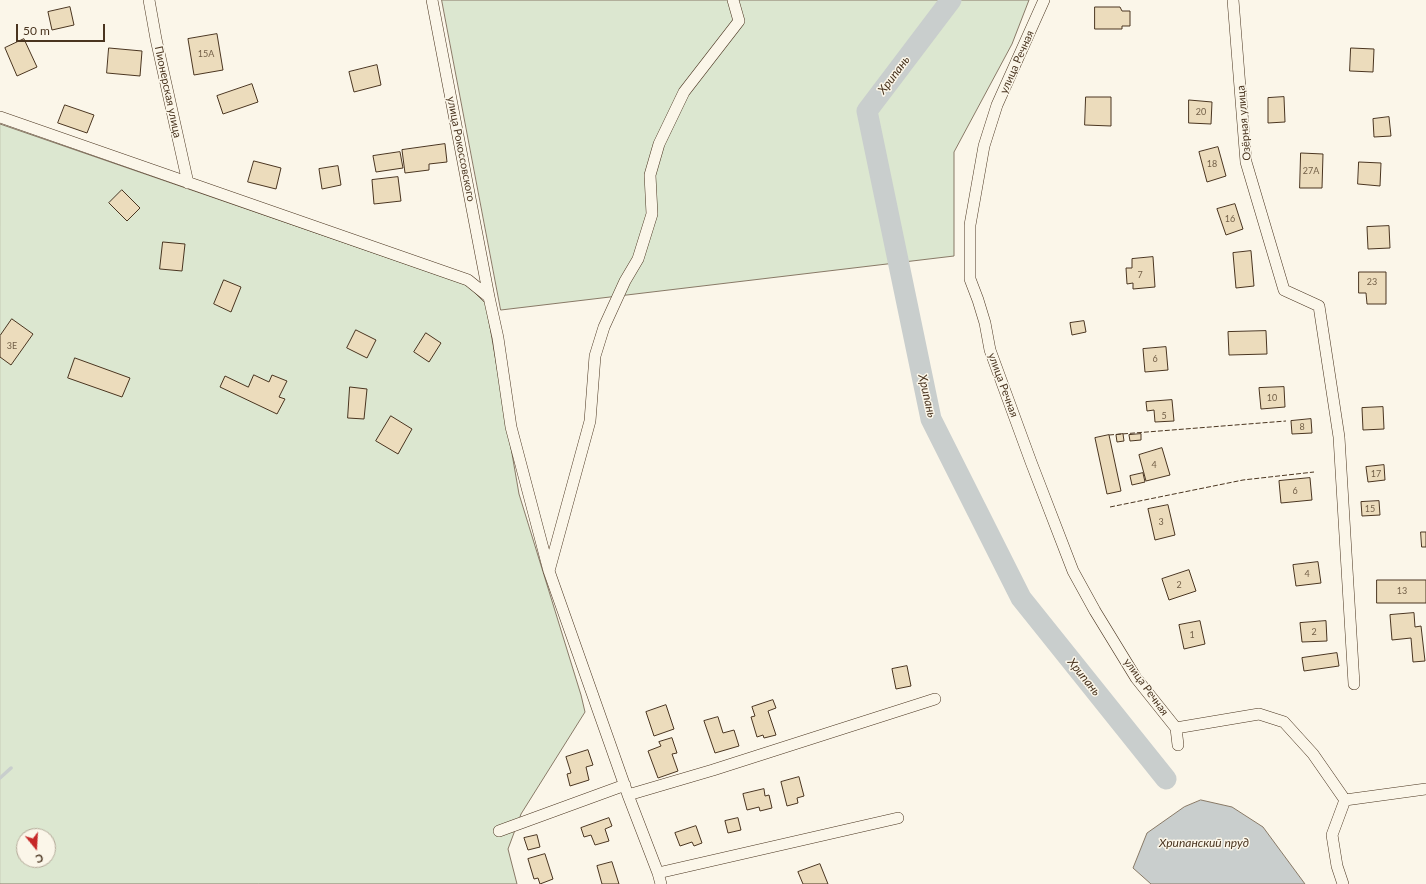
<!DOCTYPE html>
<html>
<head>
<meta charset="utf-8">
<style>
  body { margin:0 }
  #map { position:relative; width:1426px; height:884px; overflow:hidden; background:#fbf6e9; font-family:Lato,sans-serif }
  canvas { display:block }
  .north { position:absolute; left:16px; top:828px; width:40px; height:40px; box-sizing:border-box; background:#fbf6e9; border:1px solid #b4a999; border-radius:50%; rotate:162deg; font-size:11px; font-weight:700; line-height:16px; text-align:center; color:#4a3520 }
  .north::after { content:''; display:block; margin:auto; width:14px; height:18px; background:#c62828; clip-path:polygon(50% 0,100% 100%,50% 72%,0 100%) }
  .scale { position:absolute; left:16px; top:24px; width:89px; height:18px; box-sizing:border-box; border:2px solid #4a3520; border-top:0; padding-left:5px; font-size:12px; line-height:14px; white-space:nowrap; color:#4a3520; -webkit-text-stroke:3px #fbf6e9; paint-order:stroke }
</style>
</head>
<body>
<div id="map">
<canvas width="1426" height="884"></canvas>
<div class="north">С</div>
<div class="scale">50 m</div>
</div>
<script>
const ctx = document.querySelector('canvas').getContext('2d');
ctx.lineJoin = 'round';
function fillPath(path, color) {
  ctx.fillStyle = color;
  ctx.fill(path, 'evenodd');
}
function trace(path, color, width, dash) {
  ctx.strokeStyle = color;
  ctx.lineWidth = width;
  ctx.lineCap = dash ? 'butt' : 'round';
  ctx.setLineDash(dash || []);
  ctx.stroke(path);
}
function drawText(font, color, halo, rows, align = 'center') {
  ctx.font = font + ' Lato,sans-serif';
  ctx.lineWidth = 3;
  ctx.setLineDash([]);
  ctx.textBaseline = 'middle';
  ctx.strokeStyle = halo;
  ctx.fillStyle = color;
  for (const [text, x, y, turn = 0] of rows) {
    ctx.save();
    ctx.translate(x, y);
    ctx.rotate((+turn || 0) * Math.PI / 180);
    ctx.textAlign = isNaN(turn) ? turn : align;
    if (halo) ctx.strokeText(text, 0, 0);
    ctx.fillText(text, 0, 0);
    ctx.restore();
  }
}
const green = new Path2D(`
  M442,0h587l-17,44 -58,108v104l-453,54z
  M0,124l467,161 19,19 33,190 62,201 4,17 -64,102 -13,35 9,35h-517zM24,836h24v24h-24z`);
const water = new Path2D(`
  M1201,800l31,7 31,20 42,57h-154l-18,-16 14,-35 37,-26z`);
const stream = new Path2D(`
  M0,778l11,-10`);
const river = new Path2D(`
  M951,0l-84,111 64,308 90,179 145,181`);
const building = new Path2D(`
  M70,7l4,18 -22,5 -4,-18z
  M1095,7h25l2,4h8v15h-8v3h-27z
  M217,34l6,36 -29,5 -6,-36z
  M24,39l13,28 -20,9 -12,-28z
  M109,48l33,3 -2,25 -33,-3z
  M1351,48l23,1 -1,23 -23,-1z
  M377,65l4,20 -27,7 -5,-20z
  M252,84l6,18 -35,12 -6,-18z
  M1086,97h25v29l-26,-1z
  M1284,97l1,25 -17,1v-25z
  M1189,100l23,2 -1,22 -22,-1z
  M65,105l29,10 -7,18 -29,-10z
  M1389,117l2,19 -17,1 -1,-18z
  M445,144l2,18 -18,2v6l-24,3 -3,-23z
  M1218,147l8,29 -19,6 -8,-30z
  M400,152l3,16 -27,4 -3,-16z
  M1301,153l22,1 -1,34h-22z
  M254,161l27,7 -5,21 -28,-7z
  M1359,162l22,1 -1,23 -22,-2z
  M338,166l3,19 -19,4 -3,-20z
  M398,177l3,24 -27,3 -2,-24z
  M122,190l18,18 -13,13 -18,-18z
  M1235,204l8,25 -17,6 -9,-26z
  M1389,226l1,22 -22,1 -1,-22z
  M163,242l22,2 -3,27 -22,-2z
  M1251,251l3,35 -18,2 -3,-35z
  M1153,257l2,30 -22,2v-6l-6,1 -1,-16h6v-9z
  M1359,272h27v32h-19l-1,-11h-7z
  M224,280l17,7 -10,25 -17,-8z
  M12,319l21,15 -22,31 -11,-8v-21z
  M1084,321l2,11 -14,3 -2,-12z
  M356,330l20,10 -9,18 -20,-10z
  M1266,331l1,23 -38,1 -1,-23z
  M426,333l15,10 -12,19 -15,-10z
  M1166,347l2,23 -23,2 -2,-23z
  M75,358l55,20 -8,19 -54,-19z
  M254,375l15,7 3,-7 15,6 -8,16 6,2 -8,15 -57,-27 5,-11 23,11z
  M350,387l17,2 -3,30 -16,-1z
  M1284,387l1,20 -24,2 -2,-21z
  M1172,400l2,21 -19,1 -1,-12 -7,1 -1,-9z
  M1383,407l1,22 -21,1 -1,-22z
  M391,416l21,13 -14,25 -22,-13z
  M1311,419l1,14 -20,1 -1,-13z
  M1123,434l1,7 -7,1 -1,-7z
  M1141,434v6l-11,1 -1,-6z
  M1109,435l12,56 -14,3 -12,-56z
  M1162,448l8,27 -24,6 -7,-26z
  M1384,465l1,15 -17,2 -2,-15z
  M1143,473l2,9 -13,3 -2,-9z
  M1310,478l2,22 -31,3 -2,-22z
  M1379,501l1,14 -18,1 -1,-14z
  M1168,505l7,30 -20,5 -7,-31z
  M1421,532h5v15h-4z
  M1318,562l3,21 -25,3 -3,-21z
  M1189,570l7,21 -27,9 -7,-21z
  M1377,580h49v23h-49z
  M1414,613l1,14 6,-1 4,35 -12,1 -2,-24 -19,2 -2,-25z
  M1200,621l5,23 -21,5 -5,-24z
  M1326,621l1,20 -25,1 -2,-19z
  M1337,653l2,13 -35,5 -2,-13z
  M907,666l4,20 -15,3 -4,-20z
  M773,700l3,8 -8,3 8,24 -12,3 -1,-3 -6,2 -6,-20 4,-1 -3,-9z
  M666,705l8,24 -20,7 -8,-24z
  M718,717l5,16 11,-3 5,16 -24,7 -11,-32z
  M672,738l5,15 -5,1 6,17 -20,7 -10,-27 13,-5 -2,-4z
  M588,750l5,15 -7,2 3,13 -19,6 -3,-12 4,-1 -5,-16z
  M799,777l5,19 -7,2 1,5 -11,3 -6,-24z
  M764,789l1,7 4,-1 3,13 -12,3 -1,-4 -12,3 -4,-16z
  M609,818l3,8 -7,3 4,12 -14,4 -4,-10 -7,2 -3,-9z
  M738,818l3,12 -13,3 -3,-12z
  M696,826l6,17 -8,3 -2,-4 -12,4 -5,-13z
  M537,835l3,12 -12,3 -4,-12z
  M545,854l8,25 -13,5 -2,-6 -4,1 -6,-20z
  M612,862l7,22h-17l-5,-18z
  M820,864l8,20h-25l-5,-12z`);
const minor = new Path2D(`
  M149,0l7,39 32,144
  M432,0l57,297
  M1044,0l-47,105 -13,41 -14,79v54l8,21 7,23 5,27 41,112 42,109 22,40 41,67 40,50 2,17
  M1233,0l13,162 38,128 35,16 20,131 15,247
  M0,117l468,163 21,17 9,41 13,89 38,144 79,224 30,78 3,11
  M549,571l41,-150 5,-65 9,-29 21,-46 13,-22 14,-45 -2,-39 9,-31 25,-52 55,-71 -6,-21
  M1176,728l83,-14 25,8 29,32 32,46
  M628,795l85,-25 222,-71
  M1345,800l81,-11
  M499,831l126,-46
  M658,873l240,-55
  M1343,884l-6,-18 -5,-31 13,-35`);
const fence = new Path2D(`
  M1109,435l177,-14
  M1110,507l133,-27 71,-8`);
const numberNames = [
  ["15А",206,54],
  ["20",1201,112],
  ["18",1212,164],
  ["27А",1311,171],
  ["16",1230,219],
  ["7",1140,275],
  ["23",1372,282],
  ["3Е",12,346],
  ["6",1155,359],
  ["10",1272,398],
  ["5",1164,416],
  ["8",1302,427],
  ["4",1154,465],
  ["17",1376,474],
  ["6",1295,491],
  ["15",1370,509],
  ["3",1161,522],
  ["4",1307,574],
  ["2",1179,585],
  ["13",1402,591],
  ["2",1314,632],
  ["1",1192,635]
];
const streetNames = [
  ["улица Речная",1017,62,-66],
  ["Пионерская улица",168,92,78],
  ["Озёрная улица",1244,123,-95],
  ["улица Рокоссовского",461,149,79],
  ["улица Речная",1003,385,70],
  ["улица Речная",1146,687,54]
];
const waterNames = [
  ["Хрипань",894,75,-53],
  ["Хрипань",927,396,77],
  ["Хрипань",1084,677,51],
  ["Хрипанский пруд",1204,843]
];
fillPath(green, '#dce7d0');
trace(green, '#887966', 1);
fillPath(water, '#c9cecd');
trace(water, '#887966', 1);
trace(stream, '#c9cecd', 3.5);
trace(river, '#c9cecd', 21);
fillPath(building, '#ecdcbc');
trace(building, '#4a3520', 1);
trace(minor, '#4a3520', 12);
trace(minor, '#fbf6e9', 11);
trace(fence, '#4a3520', 1, [5, 2]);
drawText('9px', '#725f47', null, numberNames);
drawText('11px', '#4a3520', '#fbf6e9', streetNames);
drawText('italic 12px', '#4a3520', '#fbf6e9', waterNames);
</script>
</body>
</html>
